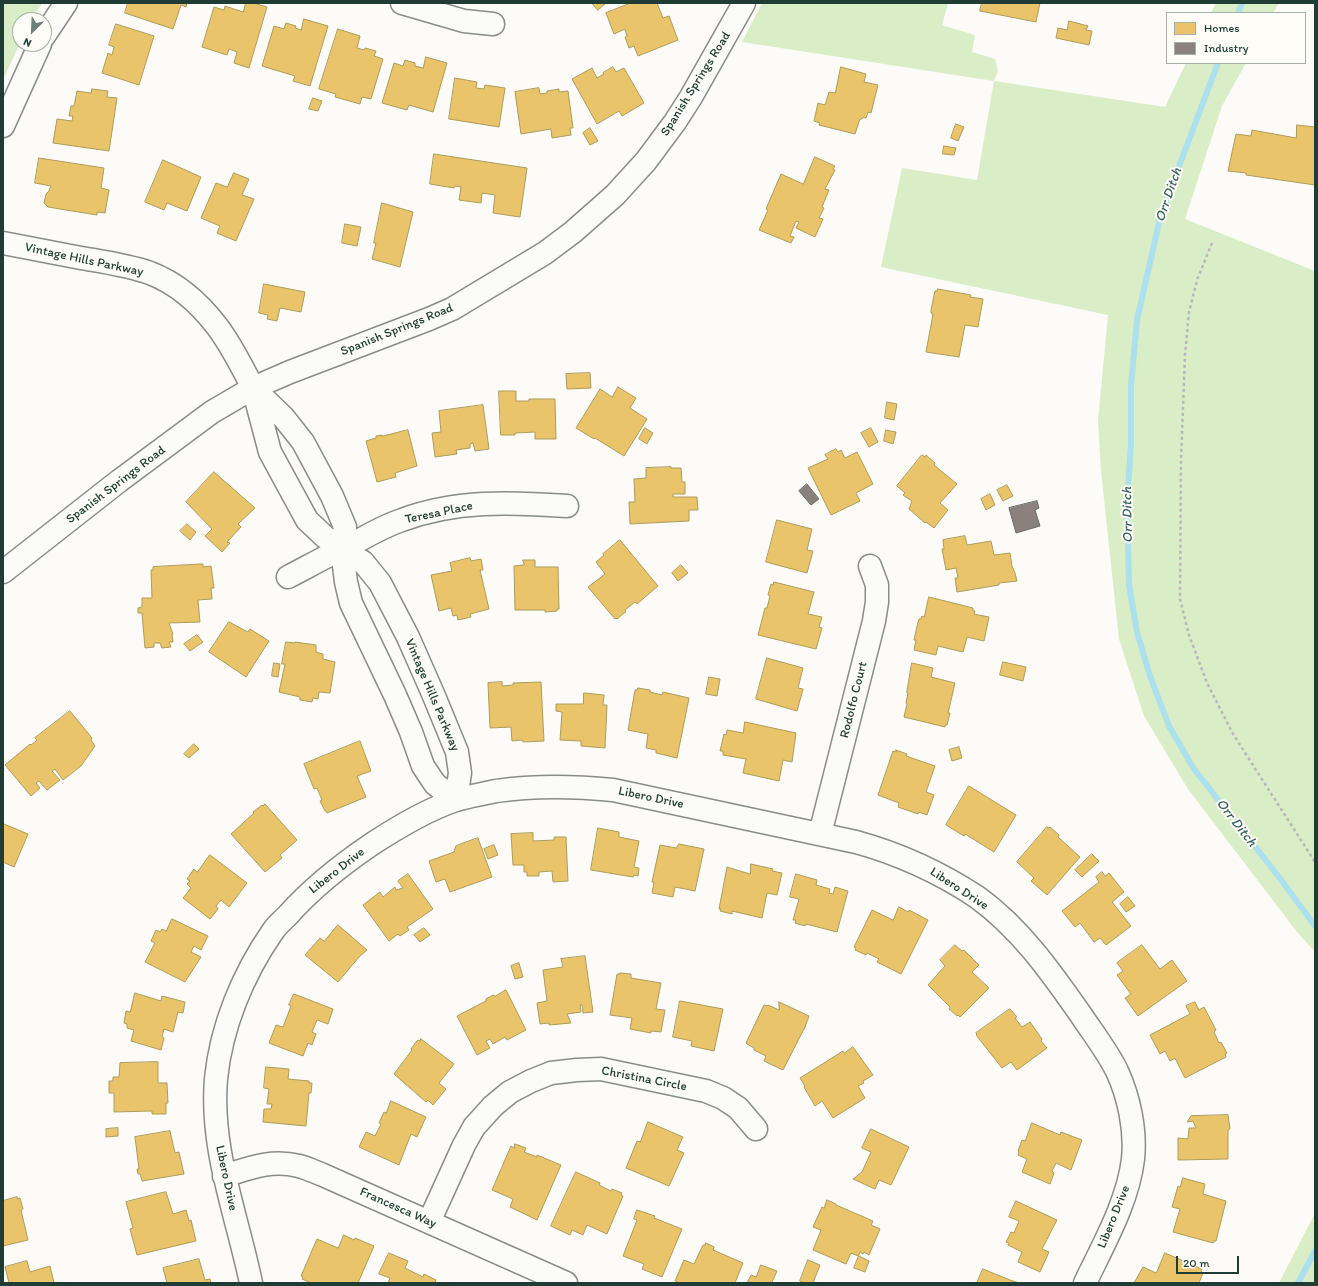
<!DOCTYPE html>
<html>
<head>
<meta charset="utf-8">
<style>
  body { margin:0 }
  #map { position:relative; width:1318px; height:1286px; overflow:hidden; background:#fcfbf8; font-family:Itim,sans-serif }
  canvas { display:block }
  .frame { position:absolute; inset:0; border:4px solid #1f3d34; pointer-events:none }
  .legend { position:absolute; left:1166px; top:12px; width:140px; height:52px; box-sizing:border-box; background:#fdfcf7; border:1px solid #a4b0a9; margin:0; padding:5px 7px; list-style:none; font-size:12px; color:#1f3d34 }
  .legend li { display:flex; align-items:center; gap:8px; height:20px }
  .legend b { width:20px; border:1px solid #a4b0a9 }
  .north { position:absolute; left:12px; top:12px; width:40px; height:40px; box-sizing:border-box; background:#fdfcf7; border:1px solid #a4b0a9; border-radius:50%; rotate:204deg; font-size:11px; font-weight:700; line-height:16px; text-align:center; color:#1f3d34 }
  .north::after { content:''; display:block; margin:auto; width:14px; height:18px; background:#6c8079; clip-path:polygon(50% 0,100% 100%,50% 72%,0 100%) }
  .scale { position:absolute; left:1176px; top:1256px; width:63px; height:18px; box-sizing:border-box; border:2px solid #1f3d34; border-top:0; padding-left:5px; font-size:12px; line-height:14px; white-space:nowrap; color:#1f3d34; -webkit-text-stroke:3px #fdfcf7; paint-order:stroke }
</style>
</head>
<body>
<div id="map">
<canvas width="1318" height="1286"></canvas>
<div class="frame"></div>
<ul class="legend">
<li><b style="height:11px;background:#e9c46a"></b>Homes</li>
<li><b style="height:11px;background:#8a817c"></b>Industry</li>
</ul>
<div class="north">N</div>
<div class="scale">20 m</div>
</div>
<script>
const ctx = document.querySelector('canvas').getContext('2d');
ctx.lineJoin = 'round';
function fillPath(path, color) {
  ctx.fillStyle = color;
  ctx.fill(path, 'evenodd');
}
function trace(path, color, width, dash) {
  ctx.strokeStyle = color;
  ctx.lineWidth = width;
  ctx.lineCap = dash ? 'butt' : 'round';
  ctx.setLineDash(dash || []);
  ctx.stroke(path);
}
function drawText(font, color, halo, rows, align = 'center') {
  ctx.font = font + ' Itim,sans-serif';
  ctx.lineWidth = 4;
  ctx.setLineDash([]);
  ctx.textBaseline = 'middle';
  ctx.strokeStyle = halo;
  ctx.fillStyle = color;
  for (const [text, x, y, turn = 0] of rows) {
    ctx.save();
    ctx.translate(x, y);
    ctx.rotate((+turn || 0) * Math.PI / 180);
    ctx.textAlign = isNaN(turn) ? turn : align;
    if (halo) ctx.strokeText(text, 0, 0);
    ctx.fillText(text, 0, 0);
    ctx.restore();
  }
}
const green = new Path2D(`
  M3,3h39l-10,17h-12v23l-17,37z
  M762,3h186l-6,22 33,10 -3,17 23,7 3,12 -4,10 171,26 21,-44h60l-24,43 -37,113 130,52v681l-18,-20 -109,-143 -44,-73 -25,-77 -18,-168 -3,-50 10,-106 -227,-48 21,-99 75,12 17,-99 -252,-39z
  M1216,3h63l-6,10h-62z
  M1315,1213v70h-36z`);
const homes = new Path2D(`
  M128,3h59l-1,4 -5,-2 -8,24 -48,-16z
  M246,3h7l14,4 -18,61 -15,-5 3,-11 -8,-3 -2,6 -25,-8 12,-40 10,3 1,-4 18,6z
  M592,3h14l-8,7z
  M631,3h26l6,15 6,-2 9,24 -40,16 -4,-10 -5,2 -4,-11 2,-1 -2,-7 -11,5 -8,-21z
  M982,3h58l-4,19 -56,-11z
  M304,19l24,7 -18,60 -17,-5 2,-5 -33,-10 12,-40 10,3 2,-6 10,3 -1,2 6,2z
  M1069,21l19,5 -2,4 6,1 -3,14 -33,-7 2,-10 9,2z
  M116,24l38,12 -15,49 -37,-12 6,-20 4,2 2,-8 -5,-2z
  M338,29l22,7 -3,12 7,2 1,-2 11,3 -2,5 9,3 -12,40 -9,-2 -2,7 -25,-7 1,-3 -17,-5z
  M426,57l21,6 -14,49 -24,-7 -2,5 -25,-7 12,-40 9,3 2,-6 10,3v3l8,2z
  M613,67l3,5 8,-4 20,35 -22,13 -3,-5 -22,13 -25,-45 20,-11 5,10 7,-4 -1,-1z
  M841,67l25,7 -2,8 14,3 -7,28 -3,-1 -2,6 -3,-1 -1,2h-2l-5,15 -36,-9 1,-2 -6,-2 4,-18 7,2 4,-13 6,1z
  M455,78l22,4 -1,6 8,1 1,-4 20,3 -6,39 -50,-8z
  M539,88l1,6 7,-1v-2l12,-2v3l9,-1 5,37h-3l1,7 -19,3 -1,-9 -30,5 -6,-42z
  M92,89l16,2 -1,6 10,1 -8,53 -56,-8 4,-24 15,2 1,-5h-4l2,-10h3l3,-15 14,2z
  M313,98l9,3 -4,10 -9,-2z
  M956,124l8,3 -6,14 -7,-3z
  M1297,125l18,2v58l-69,-10v-2l-18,-2 8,-37 15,2 1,-6 44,8z
  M590,128l8,13 -8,4 -7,-12z
  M944,146l12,2 -2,7 -11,-1z
  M434,154l93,14 -7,49 -27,-4 2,-18 -13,-2 -1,10 -22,-3 2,-13 -6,-1 -1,2 -24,-4z
  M815,157l20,9 -2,3 2,1 -10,19 4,1 -7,17 2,1 -5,10 4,1 -8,18 -19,-9 3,-6 -3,-1 -6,15 4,1 -3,6 -32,-13 9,-20 -2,-1 15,-35 22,10z
  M39,158l65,10 -3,20 8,2 -4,23 -8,-1v3l-49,-8 -4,-4 2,-9 3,-3 2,-5 -16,-3z
  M163,160l38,17 -14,34 -20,-8 -3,7 -19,-8z
  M234,173l15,6 -7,16 12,4 -18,42 -19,-8 3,-7 -19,-8 15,-35 11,4z
  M382,203l31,9 -13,55 -28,-8 4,-16h-2z
  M345,224l16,3 -4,19 -15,-3z
  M264,284l41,8 -4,20 -21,-4 -3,13 -10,-2 1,-4 -9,-2z
  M938,289l33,6 -1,2 13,2 -5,28 -13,-2 -6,32 -33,-5 7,-38 -2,-1v-3l4,-19h2z
  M590,373l1,15 -24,1 -1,-15z
  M618,387l18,11 -6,10 17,11 -23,37 -29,-18 -1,1 -18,-11 24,-39 12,8z
  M499,391h17v10h13v-2h26l1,40h-21v-7l-20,1v2h-14z
  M887,402l10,2 -3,16 -9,-2z
  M483,405l6,44 -14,2 -2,-8 -3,1v4l-14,2 1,4 -22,3 -3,-24 9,-1 -2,-21z
  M645,428l8,5 -6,11 -8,-5z
  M871,428l7,14 -9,5 -8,-14z
  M408,430l9,36 -22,7 1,4 -19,5 -11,-41 10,-3v-2l6,-1v1z
  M886,430l10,2 -3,12 -9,-3z
  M836,449l2,3 3,-2 4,8 12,-6 16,32 -17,9 4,8 -29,14 -23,-47 20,-9 -3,-4z
  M922,455l3,2 1,-2 9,8 -1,2 23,19 -17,19 8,7 -14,18 -8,-6 -1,1 -16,-14 3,-8 -9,-6 2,-2 -8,-7z
  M671,467v1h10l1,14h3v12h-12v3h24l1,13h-9v11l-59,3 -1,-22h6l-1,-23 12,-1v-10z
  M214,472l41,36 -17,16 3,3 -14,15 3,1 -8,9 -17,-16 7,-7 -26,-27z
  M1007,485l6,11 -10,5 -6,-11z
  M990,494l5,11 -9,5 -5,-11z
  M777,520l35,9 -5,21 6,1 -6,22 -41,-11z
  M187,524l9,8 -6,8 -10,-9z
  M965,536l2,9 24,-4 3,14 16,-2 2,13 3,7 2,8 -18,2v2l-42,7 -2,-14h3l-2,-10 -10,2 -4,-21h2l-1,-9z
  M620,540l38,46 -21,18 -2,-2 -10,8 1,2 -2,1 -7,6 -1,-1 -1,1 -27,-32 17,-13 -9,-12 8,-7 -1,-1z
  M470,558l1,3 10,-2 2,11h-3l9,39 -19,5 1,3 -13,3 -1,-5 -4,1 -2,-8 -12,3 -8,-36 21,-4 -2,-8z
  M523,560h12v7h23l1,42h-2v2l-12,1v-2h-30l-1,-44 10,-1z
  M201,564h2v3l8,-1 3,22h-3l1,11 -14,1 2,22 -31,1 4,11h-1l1,8h-4l2,5 -9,1 -2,-5h-6v4l-9,1 -3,-35h-4v-5l4,-1v-9h10l-1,-28h2v-3z
  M681,565l7,8 -10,8 -6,-8z
  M774,582l40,10 -6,22 14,3 -3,10 3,1 -6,21 -58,-14 7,-27h2l3,-12 -2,-1 3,-11 2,1z
  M929,597l44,11v3h2l-1,3 15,3 -5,24 -17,-4 -4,15 -25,-6 -2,9 -22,-5 2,-10h-2l4,-18 1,-3h2l1,-3 2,1z
  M229,622l19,10 2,-3 19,12 -23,36 -37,-25z
  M197,635l6,7 -13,9 -6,-7z
  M286,642l9,1v-1l21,3v7l7,2v5l12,3 -5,31 -11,-1 -1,7 -5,-1 -1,4 -12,-2v-3l-21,-5 6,-28h-3z
  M767,658l36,10 -5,20 5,1 -6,22 -41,-12z
  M1003,662l23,5 -3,14 -23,-6z
  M274,663l6,1 -2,13 -6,-1z
  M912,663l21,5 -2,9 24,6 -7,30h2l-3,12h-2v2l-41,-10 3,-13 -1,-1 2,-10h-1v-2z
  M709,677l11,2 -3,17 -11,-2z
  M502,682v4l11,-1v-2l28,-1 3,59 -21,1 -1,-2 -10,1 -1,-14 -21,1 -2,-45z
  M638,688l12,2v2l12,3 1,-3 26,6 -12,60 -21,-5v-3l-10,-2 2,-14 -20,-4 7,-40h2z
  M584,693l20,2 -1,10h4l-2,43 -24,-2v-5l-21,-1 2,-28 -6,-1v-7h27z
  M70,711l22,27 -1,2 4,6 -14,20 -18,14 -8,-11 -3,2 8,9 -13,10 -8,-9 -3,2 4,5 -9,8 -26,-31 25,-21 1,1 6,-5 -2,-2z
  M745,722l51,11 -4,29 -9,-2 -4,21 -36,-8 3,-14 -23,-4v-4h-3l4,-17 2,1 1,-5 16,3z
  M360,741l11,30 -14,5 9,21 -39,16 -1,-2h-1l-5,-10 2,-1 -5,-12 -3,1 -10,-25z
  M194,744l5,5 -10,9 -5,-4z
  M959,747l3,11 -10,3 -3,-11z
  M896,750l11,4 -1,2 29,10 -9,26 8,3 -7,20 -8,-3 -1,2 -20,-7 1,-4 -21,-8 15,-44 3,1z
  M969,786l47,29 -22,37 -29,-18 -1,2 -18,-11z
  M265,804l32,36 -17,15 2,3 -17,14 -34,-38 23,-21 -1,-1 9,-7 1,1z
  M4,824l24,10 -14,33 -11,-5v-35z
  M1047,827l2,1 1,-1 9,8 -1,2 22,20 -33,38 -16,-14 3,-3 -17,-16z
  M598,828l21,4v5l20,4 -5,26 5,1 -1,8 -4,-1 -1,2 -42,-7z
  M533,833v8l21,-1v-3h12l2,44 -15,1 -1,-11 -13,1v4h-12v-4h-3v-7h-11l-2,-31z
  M478,838l14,39 -42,15 -5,-13 -9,3 -7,-21 25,-9 2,-6z
  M679,844l25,5 -9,42 -20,-4 -2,10 -21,-4 2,-11h-2l8,-37 16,3z
  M494,845l4,10 -10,4 -4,-10z
  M1092,854l7,7 -17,16 -7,-7z
  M210,855l37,28 -18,24 -8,-7 -5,6 2,3 -8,10 -27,-21 8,-10 -4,-4 3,-3 -3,-2 7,-10 3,3z
  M751,864l22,5 -1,2 10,2 -5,22 -10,-2 -5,25 -30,-7v3l-12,-3 1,-2h-2l8,-42 23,7z
  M1102,872l3,4 4,-3 15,19 -12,10 19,24 -25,19 -6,-7 -6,4 -14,-19 -5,4 -13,-16 37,-29 -3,-5z
  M408,874l25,35 -26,18 2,3 -9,6 -2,-2 -9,7 -26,-36 17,-13 3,5 12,-10 1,3 7,-2 -5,-7z
  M796,874l21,6 -1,5 14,4 -1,4 4,1 2,-7 13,4 -11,41 -31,-8 -1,2 -10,-3 1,-3h-3l6,-21 -9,-2z
  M1128,897l7,9 -9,6 -6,-8z
  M899,907l9,5 1,-2 19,10 -27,54 -24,-12 2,-3 -12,-6 -1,2 -11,-5 1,-2 -2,-1 18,-37 21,10z
  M172,919l36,17 -7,14 -7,-4 -3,6 10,5 -16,25 -40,-20 10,-19 -4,-2 5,-11 4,2 2,-3 4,2z
  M338,925l29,25 -8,7 -21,25 -33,-27 15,-17 4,3z
  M424,928l6,7 -10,7 -6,-7z
  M955,945l7,6 2,-1 15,15 -7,7 17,16 -29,29 -2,-2 -1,1 -8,-7 1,-2 -22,-22 17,-19 -5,-6z
  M1142,945l18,24 12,-9 15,21 -49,35 -13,-18 6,-4 -14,-19 6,-4 -6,-8z
  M585,956l8,56 -10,1 -1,-8h-2l1,7 -14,2 4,9 -22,2v-2l-9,1 -3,-21 10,-2 -4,-31 20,-3 -2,-8z
  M519,963l4,14 -8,2 -4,-13z
  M620,973l11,1v4l30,5 -5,26 9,1 -4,22 -10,-1v2l-21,-4 2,-11 -22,-3 7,-41h3z
  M506,990l20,40 -19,10 -2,-3 -12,7 -3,-5 -4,2 4,7 -13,7 -20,-39 29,-15v-2l7,-4 2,1z
  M135,993l26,8 1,-5 23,6 -2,11 -5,-1 -5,20 -9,-3 -2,8 2,1 -3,12 -30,-9 3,-11 -7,-2v-4l-3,-1 2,-12 4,1z
  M294,994l39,15 -5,15 -11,-4 -5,12 4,2 -4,11 -4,-2 -5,13 -34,-13 7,-18 7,2 8,-21 -2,-1z
  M680,1001l43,8 -9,42 -23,-5 1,-5 -19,-4z
  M779,1002l30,14 -4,11 -22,43 -19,-9 2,-5 -12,-6v-2l-7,-4 -1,-1 18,-38 4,1v-1l11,5z
  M1195,1002l4,8 5,-3 12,23 -2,2 5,11 2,-1 6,11 -2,1 1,3 -41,21 -10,-20 -5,3 -5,-10 -5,3 -10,-19 40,-21 -4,-8z
  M1010,1009l7,8 -2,1 7,9 8,-5 12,17 -1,2 6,7 -30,22 -6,-8 -9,6 -26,-33 1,-1 -1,-1z
  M421,1039l33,25 -15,19 7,6 -13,16 -5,-5 -2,2 -32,-28 18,-24 -1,-1 5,-7 2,-2 2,1z
  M853,1047l20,28 -10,6 1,2 -6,3 7,12 -32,20 -11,-17 -7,5 -11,-19 1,-1 -5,-8 43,-27 1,2z
  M158,1062v21h9l1,20h-2v11h-14v-3l-38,1v-19h-5v-12h4v-4h6l1,-14z
  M266,1067l23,2 -1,10 21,2v2h3l-1,10h-2l-3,33 -43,-4 1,-13h7l1,-5h-5l2,-15 -5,-1z
  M391,1101l35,16 -9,20 -6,-3 -12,31 -40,-18 7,-15 9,4 6,-12 -2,-1 5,-11 2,1z
  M1228,1115l2,14 -2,1v29l-50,1v-22l10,1 1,-11h7l-3,-7 -6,1 4,-6z
  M648,1122l35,15 -6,13 7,3 -15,33 -43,-18 11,-27 3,1z
  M1032,1123l28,12 1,-3 21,8 -11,30 -15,-7 -4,8 2,2 -4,11 -28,-12 5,-13 -9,-4 1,-3 -1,-1 4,-11 3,1z
  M118,1128v8l-12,1v-8z
  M871,1129l38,18 -18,38 -12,-5 -4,9 -22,-10 9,-7 9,-20 -9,-4z
  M170,1131l5,22 4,-1 5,22 -42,7 -2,-7h-2l-1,-5h2l-4,-32z
  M515,1144l11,4 -2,4 13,5v-2l24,10 -24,55 -27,-13 3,-8 -21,-9 19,-44 3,2z
  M576,1172l24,11 -1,2 12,6 1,-2 10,4 -1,2 2,1 -16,38 -20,-9 -4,10 -11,-5 -2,5 -19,-9z
  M1183,1178l22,6 -2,10 23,7 -10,40h-2l-1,2 -40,-11 7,-23 -8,-2 6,-21 2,1z
  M166,1192l7,22 13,-4 3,11 2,-1 5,21 -59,14 -7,-26 3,-1 -7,-26z
  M17,1197v2l3,-1 3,11 -2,1 7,30 -25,6v-45z
  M827,1200l9,4v1l37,16 -2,4 9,4 -11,26 -5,-3 -1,2 -3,-2 -2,4 -7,-3 -5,11 -33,-14 8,-20 -8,-3 9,-20 2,1z
  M1016,1201l41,19 -15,29 7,3 -9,20 -22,-10 4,-10 -14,-7 1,-2 -3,-1 5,-10 3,1 5,-12 -10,-4z
  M637,1210l18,6 -1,2 28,11 -20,48 -20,-8 2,-5 -21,-8 14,-36 -3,-1z
  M344,1235l10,5 1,-2 19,8 -16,37h-47l-9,-4 1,-2 -2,-1 16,-37 21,9z
  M706,1243l8,4 -1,3 30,13 -8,20h-55l-5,-2 9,-21 10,4 9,-19h2z
  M389,1253l19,8 -3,7 18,9 1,-3 12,6 -1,3h-47l2,-5 -11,-4z
  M1165,1253l37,16 -1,2 2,2 -4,10h-65l9,-16 13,6z
  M859,1256l10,5 -4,11 -11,-4z
  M199,1259l6,21 5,-1 1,4h-44l-4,-15z
  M808,1260l12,5 -7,18h-9l-4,-2z
  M27,1261l3,11 20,-6 4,17h-45l-4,-16z
  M761,1265l16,6 -5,11 2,1h-27l4,-8 5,2z
  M983,1269l27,11 9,3h-42z`);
const industry = new Path2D(`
  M807,484l12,15 -8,6 -12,-14z
  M1037,501l2,7 -4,2 5,16 -24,7 -7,-25z`);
const stream = new Path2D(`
  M1238,13l4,-10
  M1218,63l-57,151 -24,106 -6,66v58l-4,58 2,83 8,47 13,44 19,50 25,43 85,108 36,49
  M1298,1283l17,-32`);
const path = new Path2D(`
  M1212,243l-15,37 -8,32 -4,43 -4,106 -1,138 9,36 18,48 26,51 82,128`);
const minor = new Path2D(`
  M402,3l62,18 29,3
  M44,36l22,-33
  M3,126l37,-82
  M253,388l31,30 19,24 29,54 13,31 -3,22 21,13 17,21 28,54 26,59 23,56 3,21 -4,27 -21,-16 -12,-18 -12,-34 -16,-37 -44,-92 -5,-21 -4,-33 -17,-12 -18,-17 -37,-68 -17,-64
  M288,577c23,-12 46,-25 70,-36 14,-8 29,-16 44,-21 53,-20 109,-18 165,-14
  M820,834l54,-213 3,-19v-17l-7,-19
  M224,1176c26,-8 47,-17 75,-10 8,2 16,6 24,9l243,108
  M429,1222l35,-77 10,-18 19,-21 17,-14 21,-11 20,-8 26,-3 24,-1 105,22 17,7 15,10 18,21
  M251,1283c-14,-68 -41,-134 -35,-204 5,-52 27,-105 57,-148 4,-6 10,-11 15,-16 25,-28 53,-50 84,-71 26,-17 54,-34 84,-44 13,-4 27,-6 40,-9 41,-6 77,-5 117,-1l243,52c44,12 83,30 121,55 43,31 74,75 104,118 12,18 26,36 36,56 12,26 19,59 16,88 -5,43 -30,86 -48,124`);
const tertiary = new Path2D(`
  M3,243c26,5 52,10 78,15 23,4 46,7 69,15 26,10 49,30 66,52 15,19 26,42 37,63
  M3,572l116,-91 93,-69 41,-24 37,-16 139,-53 23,-10 93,-56 28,-21 42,-37 31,-34 29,-39 16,-25 53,-94`);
const streetNames = [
  ["Spanish Springs Road",696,84,-58],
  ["Vintage Hills Parkway",84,260,12],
  ["Spanish Springs Road",397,330,-22],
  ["Spanish Springs Road",116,485,-37],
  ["Teresa Place",439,513,-12],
  ["Vintage Hills Parkway",432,695,67],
  ["Rodolfo Court",854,700,-76],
  ["Libero Drive",651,798,12],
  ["Libero Drive",337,871,-38],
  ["Libero Drive",959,889,33],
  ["Christina Circle",644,1079,11],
  ["Libero Drive",226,1178,78],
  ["Francesca Way",398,1208,24],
  ["Libero Drive",1114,1217,-68]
];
const waterNames = [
  ["Orr Ditch",1169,195,-71],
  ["Orr Ditch",1128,515,-91],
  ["Orr Ditch",1236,823,52]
];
fillPath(green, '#d9edc6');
fillPath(homes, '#e9c46a');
trace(homes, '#ac9c5a', 1);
fillPath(industry, '#8a817c');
trace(industry, '#6a6d66', 1);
trace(stream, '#abe0ec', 6);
trace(minor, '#888d8a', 25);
trace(tertiary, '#888d8a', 25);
trace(path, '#b5b8b6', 2.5, [3, 3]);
trace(minor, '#fbfbf9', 22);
trace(tertiary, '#fbfbf9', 22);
drawText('13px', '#1f3d34', '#fdfcf7', streetNames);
drawText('italic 14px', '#396361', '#fdfcf7', waterNames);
</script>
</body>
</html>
